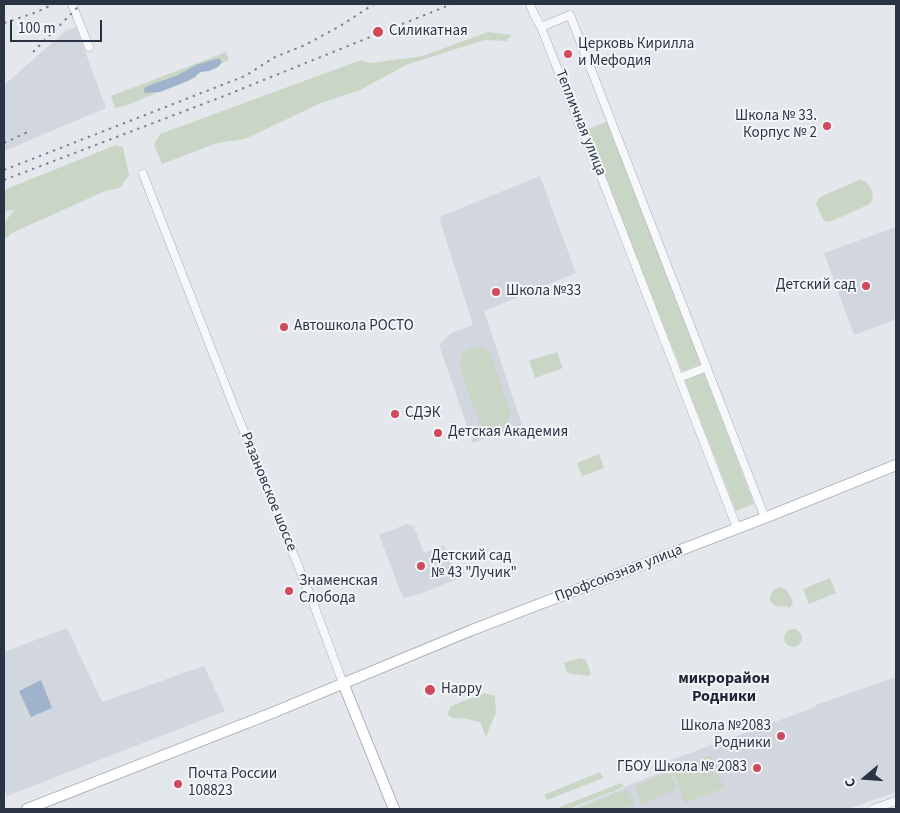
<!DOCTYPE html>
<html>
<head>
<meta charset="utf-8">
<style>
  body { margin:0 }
  #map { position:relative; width:900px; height:813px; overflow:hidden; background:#e4e7ec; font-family:"Source Sans 3",sans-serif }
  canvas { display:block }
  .frame { position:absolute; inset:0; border:5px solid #2b3445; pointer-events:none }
  .north { position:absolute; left:840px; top:753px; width:50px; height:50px; -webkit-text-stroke:4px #f4f6f9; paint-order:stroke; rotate:252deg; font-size:14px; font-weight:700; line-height:20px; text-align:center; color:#2b3445 }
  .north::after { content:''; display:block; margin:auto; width:18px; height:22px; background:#2b3445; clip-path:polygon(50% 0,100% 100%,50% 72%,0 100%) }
  .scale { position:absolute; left:10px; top:20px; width:92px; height:22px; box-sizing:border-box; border:2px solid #2b3445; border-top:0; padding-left:6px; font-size:15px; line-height:18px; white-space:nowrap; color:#2b3445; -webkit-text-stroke:4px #f4f6f9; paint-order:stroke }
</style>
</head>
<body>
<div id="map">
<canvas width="900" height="813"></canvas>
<div class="frame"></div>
<div class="north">С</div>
<div class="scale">100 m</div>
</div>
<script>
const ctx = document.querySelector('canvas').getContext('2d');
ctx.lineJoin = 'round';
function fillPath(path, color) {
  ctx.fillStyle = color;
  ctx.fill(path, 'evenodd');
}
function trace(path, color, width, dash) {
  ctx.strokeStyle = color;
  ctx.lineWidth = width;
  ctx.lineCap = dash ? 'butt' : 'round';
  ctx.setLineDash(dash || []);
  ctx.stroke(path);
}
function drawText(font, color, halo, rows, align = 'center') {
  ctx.font = font + ' "Source Sans 3",sans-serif';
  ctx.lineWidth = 4;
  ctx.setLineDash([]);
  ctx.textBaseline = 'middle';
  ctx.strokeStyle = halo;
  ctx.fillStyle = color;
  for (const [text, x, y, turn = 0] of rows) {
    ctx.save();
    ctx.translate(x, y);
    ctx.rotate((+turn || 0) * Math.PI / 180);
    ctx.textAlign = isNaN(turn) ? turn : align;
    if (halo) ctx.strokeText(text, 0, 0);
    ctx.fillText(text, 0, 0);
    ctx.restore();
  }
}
const built = new Path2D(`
  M76,27l30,81 -102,43v-66l63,-55z
  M540,176l36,97 -92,38 38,114 -49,18 -34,-98 12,-12 22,-8 -34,-108z
  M896,227v92l-42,16 -30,-82z
  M407,524l7,3 10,26 20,-8 13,34 -40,16 -14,3 -24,-63z
  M67,628l35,74 102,-36 21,45 -218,85 -3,-10v-134z
  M896,677v115l-48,17h-276l50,-20 4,-3 47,-18 -2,-8 139,-51 4,-1 2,-3z`);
const green = new Path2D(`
  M488,32l24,3 -6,6 -22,-1 -78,25 -46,25 -39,13 -76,36 -28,4 -55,21 -8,-19 6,-11 201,-74 9,3 53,-7z
  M226,52l3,8 -98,44 -16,4 -4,-12z
  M608,121l93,243 -19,7 -97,-241z
  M116,145l7,2 6,28 -9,13 -15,3 -93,42 -8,7v-17l11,-14 -11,3v-22z
  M859,180c10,-1 18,16 11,24l-38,17 -6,1 -3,-3 -7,-15 4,-7z
  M476,347h5l9,6 20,58c1,16 -17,27 -29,14 -4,-6 -22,-57 -21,-64 1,-8 7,-13 16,-14z
  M557,352l6,16 -28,10 -6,-17z
  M704,373l50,131 -18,7 -51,-130z
  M599,454l5,14 -22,8 -5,-13z
  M830,578l6,15 -27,11 -6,-15z
  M780,587c9,2 9,9 13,15l-3,6c-6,-3 -7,0 -13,-2 -12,-4 -7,-16 3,-19z
  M784 638a9 9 0 1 1 18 0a9 9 0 1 1-18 0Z
  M580,658l6,2 5,14 -3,2 -21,-3 -3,-10z
  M484,693l11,3 1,16 -10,25 -6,-15c-5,-1 -9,-2 -13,-3 -8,-1 -14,1 -20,-5l4,-8z
  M711,755l13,33 -39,15 -13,-34z
  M600,772l3,6 -56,22 -3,-5z
  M670,772l7,17 -35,15 -7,-18z
  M621,783l3,3 -5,3 -50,20h-14z
  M628,789l7,15 -12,5h-46z`);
const water = new Path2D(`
  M219,58l3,4 -4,5 -9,4 -9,1 -5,5 -7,4 -28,11 -15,1 -1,-2 1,-4 33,-12 18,-10z
  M41,680l11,28 -21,9 -12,-26z`);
const street = new Path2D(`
  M72,4l17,43
  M530,4l3,8 8,15
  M143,174l91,233 78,193 31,83
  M679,378l28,-11
  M737,528l-150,-388 -7,-14 -39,-99 29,-12 195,503
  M873,809l23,-8`);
const secondary = new Path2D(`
  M343,683l51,126
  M27,809l245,-96 200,-83 300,-115 124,-50`);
const rail = new Path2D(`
  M4,23l30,-10 20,-9
  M33,52l48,-48
  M4,74l1,-1
  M4,143l26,-12
  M4,170l241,-94 30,-19 30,-12 35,-19 34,-22
  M4,180l220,-84 228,-92`);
const markers = [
  [378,32,6,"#d1495b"],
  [568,54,5,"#d1495b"],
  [827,126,5,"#d1495b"],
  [866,286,5,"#d1495b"],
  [496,292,5,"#d1495b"],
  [284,327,5,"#d1495b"],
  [395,414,5,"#d1495b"],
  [438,433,5,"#d1495b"],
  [421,566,5,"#d1495b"],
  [289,591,5,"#d1495b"],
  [430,690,6,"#d1495b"],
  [781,736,5,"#d1495b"],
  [757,768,5,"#d1495b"],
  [178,784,5,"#d1495b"]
];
const poiNames = [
  ["Силикатная",389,32],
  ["Церковь Кирилла",578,45],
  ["и Мефодия",578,62],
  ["Школа № 33.",817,117,"right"],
  ["Корпус № 2",817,134,"right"],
  ["Детский сад",856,286,"right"],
  ["Школа №33",506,292],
  ["Автошкола РОСТО",294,327],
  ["СДЭК",405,414],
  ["Детская Академия",448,433],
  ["Детский сад",431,557],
  ["№ 43 \"Лучик\"",431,574],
  ["Знаменская",299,582],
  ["Слобода",299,599],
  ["Happy",441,690],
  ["Школа №2083",771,727,"right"],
  ["Родники",771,744,"right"],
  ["ГБОУ Школа № 2083",747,768,"right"],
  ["Почта России",188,775],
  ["108823",188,792]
];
const streetNames = [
  ["Тепличная улица",580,123,68],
  ["Рязановское шоссе",268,492,68],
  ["Профсоюзная улица",619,574,-21]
];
const neighbourhoodNames = [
  ["микрорайон",724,679],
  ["Родники",724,697]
];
fillPath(built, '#d2d6de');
fillPath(green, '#c9d6c5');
fillPath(water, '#9fb4cc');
trace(street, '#a9aeb7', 9);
trace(secondary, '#a9aeb7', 12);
trace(street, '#f7f8fa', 8);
trace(secondary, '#fff', 10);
trace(rail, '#7d8696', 2, [2.5, 5]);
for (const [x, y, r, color] of markers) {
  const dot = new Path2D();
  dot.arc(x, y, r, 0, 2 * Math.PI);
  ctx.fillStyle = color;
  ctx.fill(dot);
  trace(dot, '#f4f6f9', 2);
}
drawText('15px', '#2b3445', '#f4f6f9', poiNames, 'left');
drawText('15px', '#2b3445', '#f4f6f9', streetNames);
drawText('bold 16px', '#1d2536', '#f4f6f9', neighbourhoodNames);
</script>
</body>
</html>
